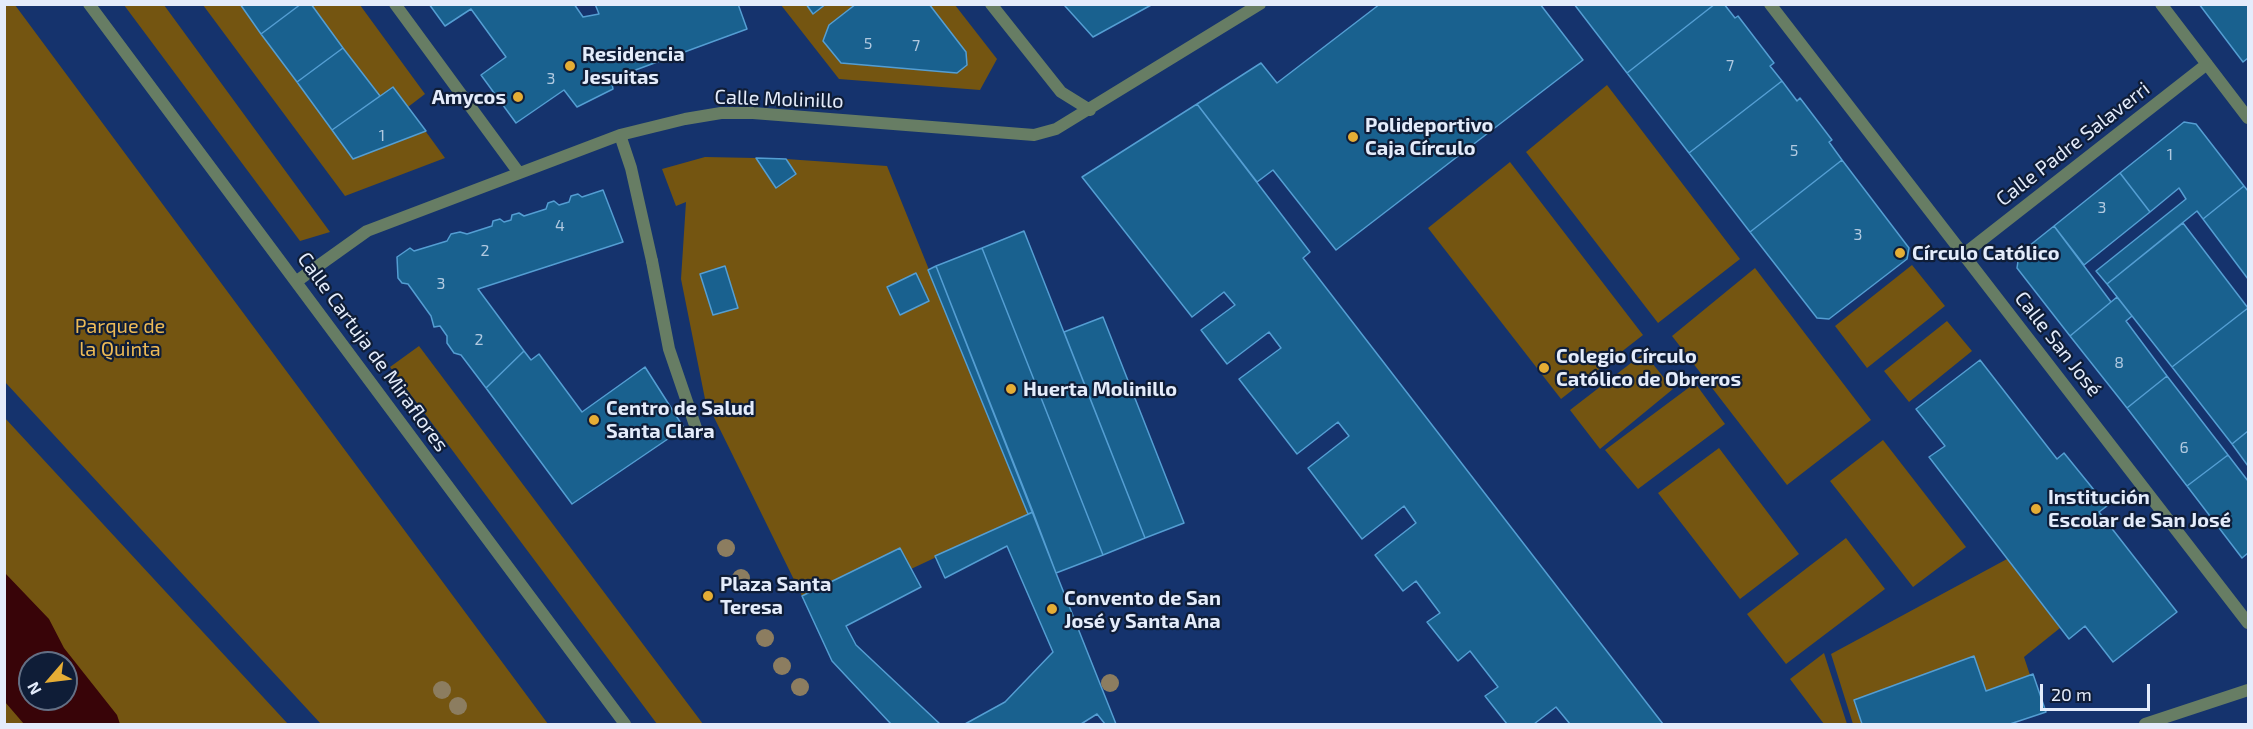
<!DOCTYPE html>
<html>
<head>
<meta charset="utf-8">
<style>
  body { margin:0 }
  #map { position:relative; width:2253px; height:729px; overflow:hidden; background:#15336d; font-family:"Exo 2",sans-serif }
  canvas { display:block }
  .frame { position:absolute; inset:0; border:6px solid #e4ecfb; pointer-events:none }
  .north { position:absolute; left:18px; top:651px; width:60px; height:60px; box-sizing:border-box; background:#0f1d37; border:2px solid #647085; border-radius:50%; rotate:242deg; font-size:16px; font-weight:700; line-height:24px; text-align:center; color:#e4ecfb }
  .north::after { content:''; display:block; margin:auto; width:21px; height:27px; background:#e5ad35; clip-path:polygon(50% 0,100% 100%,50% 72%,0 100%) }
  .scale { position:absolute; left:2040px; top:684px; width:110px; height:27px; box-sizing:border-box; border:3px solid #e4ecfb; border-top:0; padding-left:8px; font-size:18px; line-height:21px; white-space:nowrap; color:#e4ecfb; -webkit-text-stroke:4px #0f1d37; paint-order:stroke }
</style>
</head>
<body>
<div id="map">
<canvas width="2253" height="729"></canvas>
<div class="frame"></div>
<div class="north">N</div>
<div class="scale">20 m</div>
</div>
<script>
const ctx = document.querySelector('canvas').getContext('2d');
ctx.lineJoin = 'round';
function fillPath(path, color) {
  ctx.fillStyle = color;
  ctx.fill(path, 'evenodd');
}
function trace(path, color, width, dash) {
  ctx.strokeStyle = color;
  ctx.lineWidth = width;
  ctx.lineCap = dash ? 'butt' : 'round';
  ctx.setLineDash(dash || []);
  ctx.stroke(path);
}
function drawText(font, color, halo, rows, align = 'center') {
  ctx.font = font + ' "Exo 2",sans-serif';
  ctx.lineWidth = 4.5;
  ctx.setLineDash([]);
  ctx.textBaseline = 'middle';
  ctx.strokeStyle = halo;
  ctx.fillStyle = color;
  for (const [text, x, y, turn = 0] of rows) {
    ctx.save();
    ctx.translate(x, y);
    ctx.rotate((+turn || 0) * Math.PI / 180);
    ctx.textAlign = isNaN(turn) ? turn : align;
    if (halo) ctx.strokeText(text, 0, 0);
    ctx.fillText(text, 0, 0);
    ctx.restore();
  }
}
const green = new Path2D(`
  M15,5l533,719h-227l-316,-342 -1,-377z
  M124,5h40l166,227 -30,9z
  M203,5h157l65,89 -17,13 37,51 -100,38z
  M781,5h25l7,9 13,-9h129l42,54 -17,31 -141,-11z
  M1607,85l133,174 -82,64 -132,-171z
  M705,157l51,1 20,29 20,-13 -10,-15 101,7 141,348 -117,55 -109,27 -97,-197 -24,-120 5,-77 -10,4 -14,-37z
  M1510,162l133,173 -82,64 -133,-171z
  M1912,265l33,41 -78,62 -32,-42z
  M1755,268l116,152 -84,65 -115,-149z
  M1947,321l25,30 -63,51 -25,-31z
  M419,346l284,378h-46l-267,-357z
  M1644,353l29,36 -73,60 -30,-39z
  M1695,383l30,41 -87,65 -33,-39z
  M4,417l284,307h-283zM30,663h36v36h-36z
  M1883,440l83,107 -53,40 -83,-106z
  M1719,448l80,106 -59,45 -82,-106z
  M1846,538l39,51 -99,75 -39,-50z
  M2007,559l53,69 -36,29 6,18 -44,16 -12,-34 -119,43 7,24h-9l-22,-70z
  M1824,653l23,71h-23l-34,-45z`);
const water = new Path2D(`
  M5,573l44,46 15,29 53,67 3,9h-96l-19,-22zM30,663h36v36h-36z`);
const building = new Path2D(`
  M240,4h61l-40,30z
  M301,4h10l32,44 -46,34 -36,-48z
  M429,4h145l9,13 16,-3 -4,-10h143l9,25 -136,50 2,10 -36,18 -13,-17 -48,33 -35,-48 25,-18 -35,-48 -26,17z
  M806,4h20l-13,10z
  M856,4h73l37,48 1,13 -10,8 -116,-10 -18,-22 6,-16z
  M1067,4h86l-60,33 -28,-31z
  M1380,4h160l43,56 -247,190 -63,-80 -16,12 -60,-78 64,-41 16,20z
  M1574,4h141l-88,69z
  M1715,4h9l11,14 3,-2 36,47 -4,3 12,15 -93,72 -62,-80z
  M2199,4h49v54l-5,4z
  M343,48l37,48 -48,34 -35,-48z
  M1782,81l15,20 3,-3 32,42 -3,2 13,18 -92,72 -61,-79z
  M393,87l33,44 -73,28 -21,-29z
  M1197,104l113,148 -7,6 360,466h-93l-14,-17 -22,17h-27l-22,-28 13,-9 -28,-36 -12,10 -31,-39 13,-9 -24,-32 -13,10 -28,-36 41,-32 -12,-17 -42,33 -54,-71 41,-32 -11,-14 -41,32 -58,-75 42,-31 -12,-16 -42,32 -26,-34 34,-25 -11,-13 -32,25 -110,-140z
  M2184,122l12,2 48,62 -41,33 -6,-8 -90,73 -11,-13 90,-72 -7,-11 -29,24 -30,-39z
  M756,158l30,1 10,15 -20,14z
  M1842,160l67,88 -2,11 -78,60 -12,-1 -67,-86z
  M2120,173l30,39 -66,53 -30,-39z
  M2244,186l4,5v88l-45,-60z
  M603,190l20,52 -145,47 46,62 -38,37 -25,-33 -7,-2 -7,-10v-7l-7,-10 -6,1 -3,-11 -23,-32 -6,-1 -4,-5 -1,-21 13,-9 4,3 33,-10 4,-7 9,-2 7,2 25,-8 1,-5 7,-2 4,3 7,-2 1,-5 7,-2 5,3 22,-7 2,-6 6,-2 5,4 10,-3 2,-6 7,-2 4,3z
  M2183,223l65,85 -76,59 -65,-83z
  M2054,226l57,76 -41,34 -53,-68 2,-14z
  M1024,231l121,307 -42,17 -121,-307z
  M982,248l121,307 -47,18 -120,-307z
  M725,266l13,42 -25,7 -13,-41z
  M936,266l97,246 -5,2 -100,-244z
  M916,273l13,28 -29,14 -13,-28z
  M2117,297l15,19 -6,5 41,55 -40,32 -57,-72z
  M2248,308v123l-16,13 -60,-77z
  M1103,317l81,206 -39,15 -81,-206z
  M524,351l7,9 8,-6 43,58 63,-45 39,61 -112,76 -86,-116z
  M1980,360l77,99 7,-6 43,53 -8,6 78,100 -64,50 -28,-36 -16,13 -140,-182 16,-11 -29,-37z
  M2167,376l61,79 -41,31 -60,-78z
  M2248,431v35l-16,-22z
  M2228,455l20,26v72l-6,5 -55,-72z
  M1033,512l23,61 60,151h-11l-8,-10 -16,10h-116l40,-22 48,-50 -46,-106 -62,32 -10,-22z
  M900,548l21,39 -75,39 10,19 84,79h-49l-59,-63 -30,-65z
  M1974,656l12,35 47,-17 13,38 -36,12h-148l-8,-24z`);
const pedestrian = new Path2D(`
  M652,261l17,88 28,82`);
const minor = new Path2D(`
  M395,4l124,169
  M991,4l70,88 29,18
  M1770,4l478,619
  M2161,4l87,114
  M620,135l11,33 21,93
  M1964,254l243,-190
  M297,281l70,-50 253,-96 65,-16 36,-6h32l281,22 22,-6 204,-125
  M2145,724l103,-34`);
const tertiary = new Path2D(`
  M89,4l536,720`);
const trees = [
  [726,548],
  [741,578],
  [765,638],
  [782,666],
  [1110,683],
  [800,687],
  [442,690],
  [458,706]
];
const markers = [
  [570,66,6,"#e5ad35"],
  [518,97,6,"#e5ad35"],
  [1353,137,6,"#e5ad35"],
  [1900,253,6,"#e5ad35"],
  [1544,368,6,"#e5ad35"],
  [1011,389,6,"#e5ad35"],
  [594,420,6,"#e5ad35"],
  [2036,509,6,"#e5ad35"],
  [708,596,6,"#e5ad35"],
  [1052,609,6,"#e5ad35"]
];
const numberNames = [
  ["5",868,44],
  ["7",916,46],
  ["7",1730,66],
  ["3",551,79],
  ["1",382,136],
  ["5",1794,151],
  ["1",2170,155],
  ["3",2102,208],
  ["4",560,226],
  ["3",1858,235],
  ["2",485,251],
  ["3",441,284],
  ["2",479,340],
  ["8",2119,363],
  ["6",2184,448]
];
const poiNames = [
  ["Residencia",582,54],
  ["Jesuitas",582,77],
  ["Amycos",506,97,"right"],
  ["Polideportivo",1365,125],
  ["Caja Círculo",1365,148],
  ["Círculo Católico",1912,253],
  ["Colegio Círculo",1556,356],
  ["Católico de Obreros",1556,379],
  ["Huerta Molinillo",1023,389],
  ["Centro de Salud",606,408],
  ["Santa Clara",606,431],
  ["Institución",2048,497],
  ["Escolar de San José",2048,520],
  ["Plaza Santa",720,584],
  ["Teresa",720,607],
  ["Convento de San",1064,598],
  ["José y Santa Ana",1064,621]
];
const streetNames = [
  ["Calle Molinillo",779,99,2],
  ["Calle Padre Salaverri",2073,144,-38],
  ["Calle San José",2058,344,52],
  ["Calle Cartuja de Miraflores",373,352,54]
];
const parkNames = [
  ["Parque de",120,326],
  ["la Quinta",120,349]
];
fillPath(green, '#745511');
fillPath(water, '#380408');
fillPath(building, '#19618f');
trace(building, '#549ed3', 1.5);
trace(pedestrian, '#677d64', 12);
trace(minor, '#677d64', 12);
trace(tertiary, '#677d64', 12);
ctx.fillStyle = '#8c7d60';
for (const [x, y] of trees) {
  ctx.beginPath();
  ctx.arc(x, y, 9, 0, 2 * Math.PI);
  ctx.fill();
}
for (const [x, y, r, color] of markers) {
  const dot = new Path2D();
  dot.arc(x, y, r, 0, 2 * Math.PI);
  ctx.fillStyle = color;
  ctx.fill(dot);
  trace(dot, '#0f1d37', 2);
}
drawText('16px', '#b1c9e0', null, numberNames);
drawText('bold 20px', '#e4ecfb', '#0f1d37', poiNames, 'left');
drawText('20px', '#e4ecfb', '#0f1d37', streetNames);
drawText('20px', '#edba56', '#0f1d37', parkNames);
</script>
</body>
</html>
